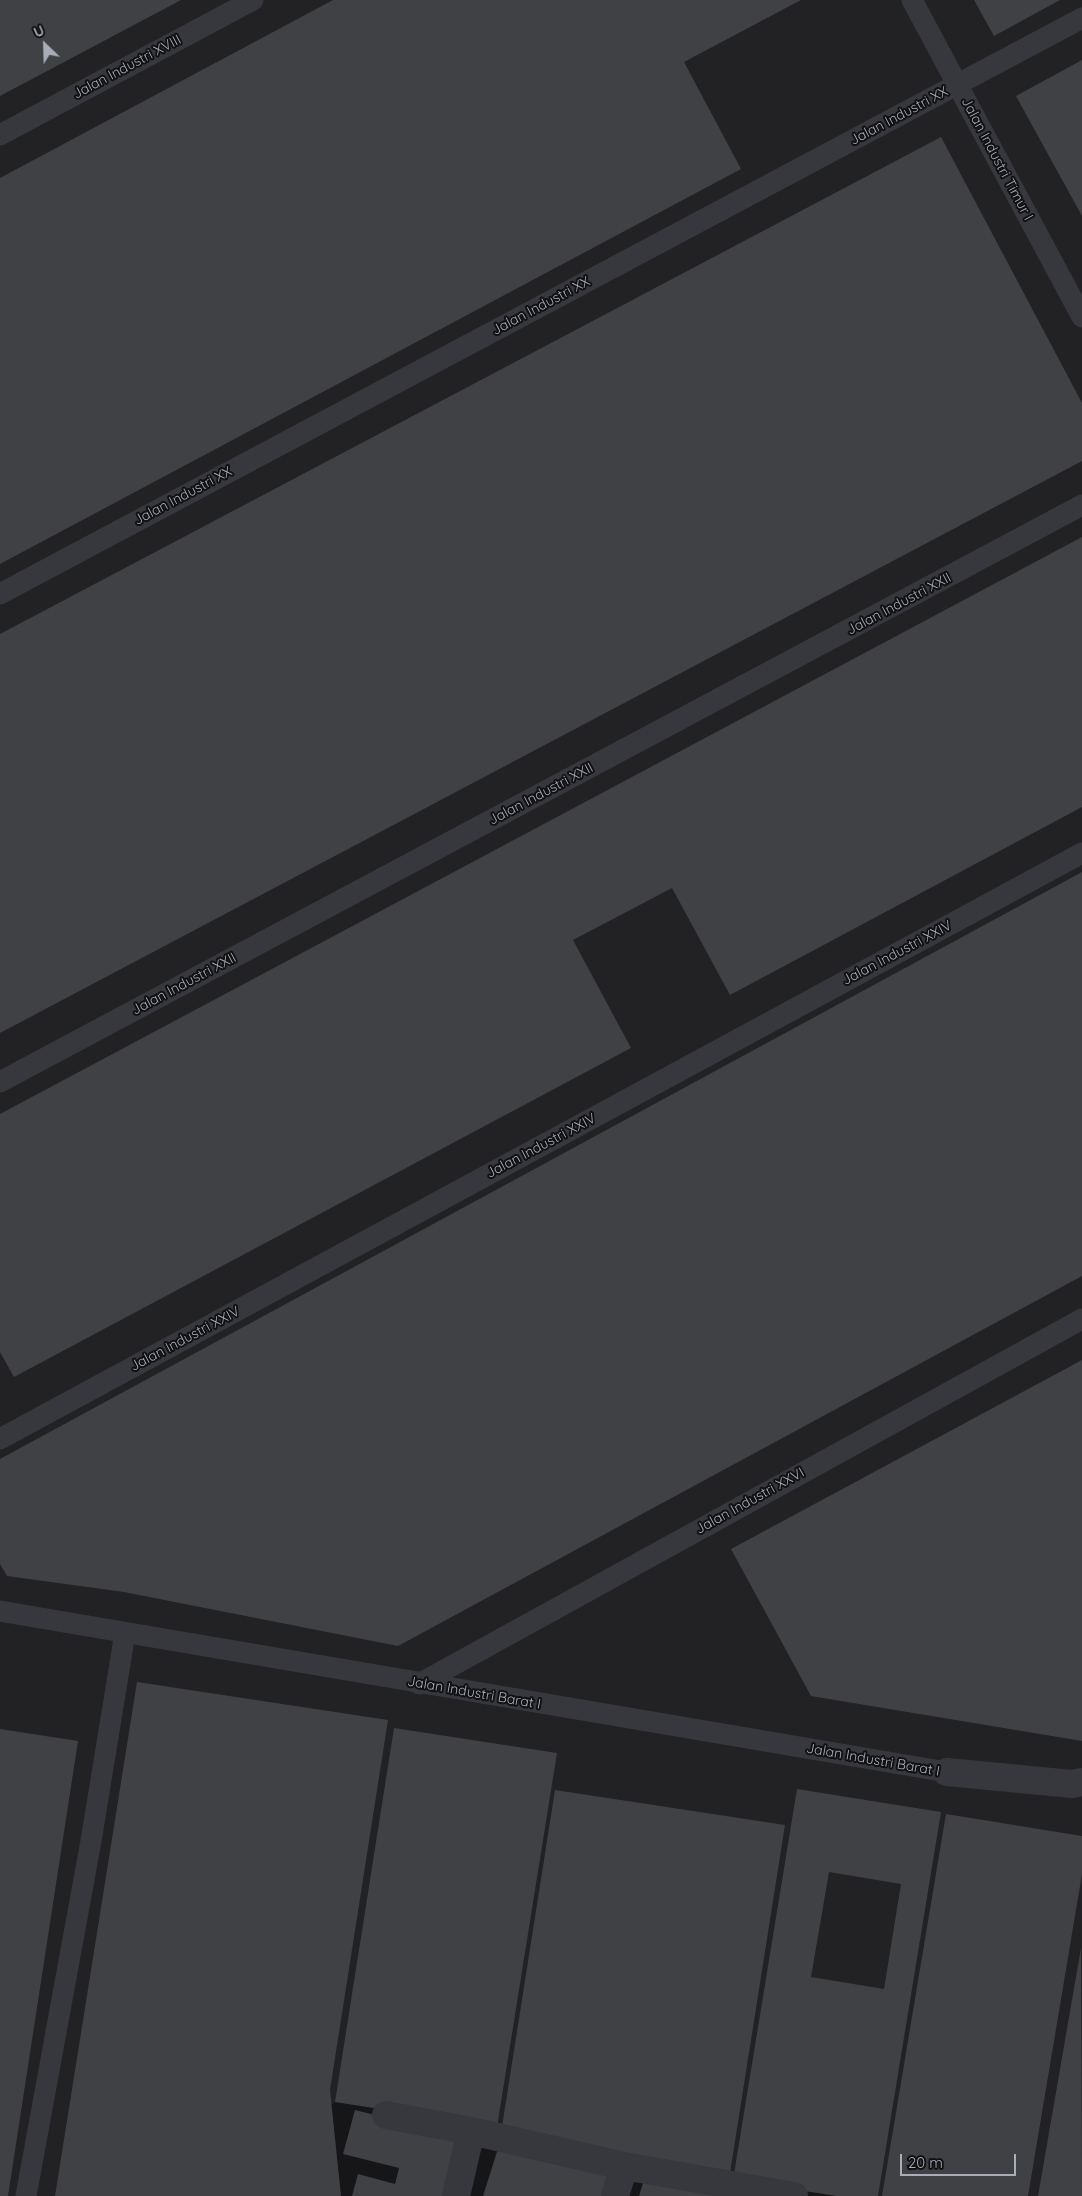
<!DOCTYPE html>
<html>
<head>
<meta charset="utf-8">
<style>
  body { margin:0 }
  #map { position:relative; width:1082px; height:2196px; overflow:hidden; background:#161618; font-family:Quicksand,sans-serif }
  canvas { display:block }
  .north { position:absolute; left:20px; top:20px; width:50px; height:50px; -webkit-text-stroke:4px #111113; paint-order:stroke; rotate:336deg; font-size:14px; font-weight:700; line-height:20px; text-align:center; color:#a8adb8 }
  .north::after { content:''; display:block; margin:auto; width:18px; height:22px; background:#a8adb8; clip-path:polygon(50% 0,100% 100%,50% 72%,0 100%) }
  .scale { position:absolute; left:900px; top:2154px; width:116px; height:22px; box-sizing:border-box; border:2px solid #a8adb8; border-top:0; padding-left:6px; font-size:15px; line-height:18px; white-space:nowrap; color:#a8adb8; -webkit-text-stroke:4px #111113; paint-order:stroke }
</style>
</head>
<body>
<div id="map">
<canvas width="1082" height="2196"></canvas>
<div class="north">U</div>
<div class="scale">20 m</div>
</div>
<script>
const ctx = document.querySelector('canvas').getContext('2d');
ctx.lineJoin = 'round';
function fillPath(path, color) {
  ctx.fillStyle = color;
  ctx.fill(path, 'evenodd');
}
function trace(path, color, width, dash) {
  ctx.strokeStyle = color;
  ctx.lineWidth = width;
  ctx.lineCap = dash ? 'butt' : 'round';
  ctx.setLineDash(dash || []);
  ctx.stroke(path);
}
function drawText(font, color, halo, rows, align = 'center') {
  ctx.font = font + ' Quicksand,sans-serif';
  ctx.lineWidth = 4;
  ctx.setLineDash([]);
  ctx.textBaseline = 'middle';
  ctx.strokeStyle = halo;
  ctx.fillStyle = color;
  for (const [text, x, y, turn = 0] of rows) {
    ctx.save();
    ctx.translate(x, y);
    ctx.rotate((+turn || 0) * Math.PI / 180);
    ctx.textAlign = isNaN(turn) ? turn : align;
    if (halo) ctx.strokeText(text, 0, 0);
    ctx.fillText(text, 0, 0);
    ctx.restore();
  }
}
const built = new Path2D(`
  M0,0h1082v2196h-245l-104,-16 -236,-53 -162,-25 -4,3 10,91h-341z`);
const building = new Path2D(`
  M0,0h181l-181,96z
  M333,0h468l-117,62 57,107 -741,395v-386z
  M974,0h86l-66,36z
  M1082,60v156l-66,-120z
  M941,137l141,266v58l-1082,572v-399z
  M1082,537v270l-352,188 -58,-107 -99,52 58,108 -617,329 -14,-25v-238z
  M1082,872v404l-684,370 -274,-54 -117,-16 -7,-12v-105z
  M1082,1360v381l-271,-45 -80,-147z
  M137,1682l251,38 -58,370 11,106h-286z
  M394,1728l163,25 -60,374 -162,-25z
  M0,1729l78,12 -70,455h-8z
  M797,1789l144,23 -63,384h-41l-104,-16zM829,1872l72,12 -17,105 -73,-12z
  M555,1790l230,35 -56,354 -228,-46z
  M946,1814l136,22v38l-54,322h-146z
  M1081,1948l1,248h-44z
  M355,2110l104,26 -16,60h-91l6,-22 37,10 4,-16 -56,-14z
  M501,2139l111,33 -8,24h-121z
  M647,2170l86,26h-94z`);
const service = new Path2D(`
  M912,0l170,317
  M0,135l253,-135
  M0,594l1082,-576
  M0,1082l1082,-577
  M0,1439l1082,-586
  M0,1611l947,161
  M419,1684l663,-365
  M26,2196l65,-355 34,-208`);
const minor = new Path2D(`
  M947,1772l125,12 10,-2
  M386,2115l85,16 153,35 170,30
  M456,2196l15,-65
  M615,2196l9,-30`);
const streetNames = [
  ["Jalan Industri XVIII",127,67,-28],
  ["Jalan Industri XX",899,116,-28],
  ["Jalan Industri Timur I",997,159,62],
  ["Jalan Industri XX",541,306,-28],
  ["Jalan Industri XX",183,496,-28],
  ["Jalan Industri XXII",899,604,-28],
  ["Jalan Industri XXII",541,794,-28],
  ["Jalan Industri XXIV",897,953,-28],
  ["Jalan Industri XXII",184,984,-28],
  ["Jalan Industri XXIV",541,1146,-28],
  ["Jalan Industri XXIV",185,1339,-28],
  ["Jalan Industri XXVI",750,1501,-29],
  ["Jalan Industri Barat I",474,1693,10],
  ["Jalan Industri Barat I",873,1760,10]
];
fillPath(built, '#222225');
fillPath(building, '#404145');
trace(service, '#37383d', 21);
trace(minor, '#37383d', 28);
drawText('14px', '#a8adb8', '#111113', streetNames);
</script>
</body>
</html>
